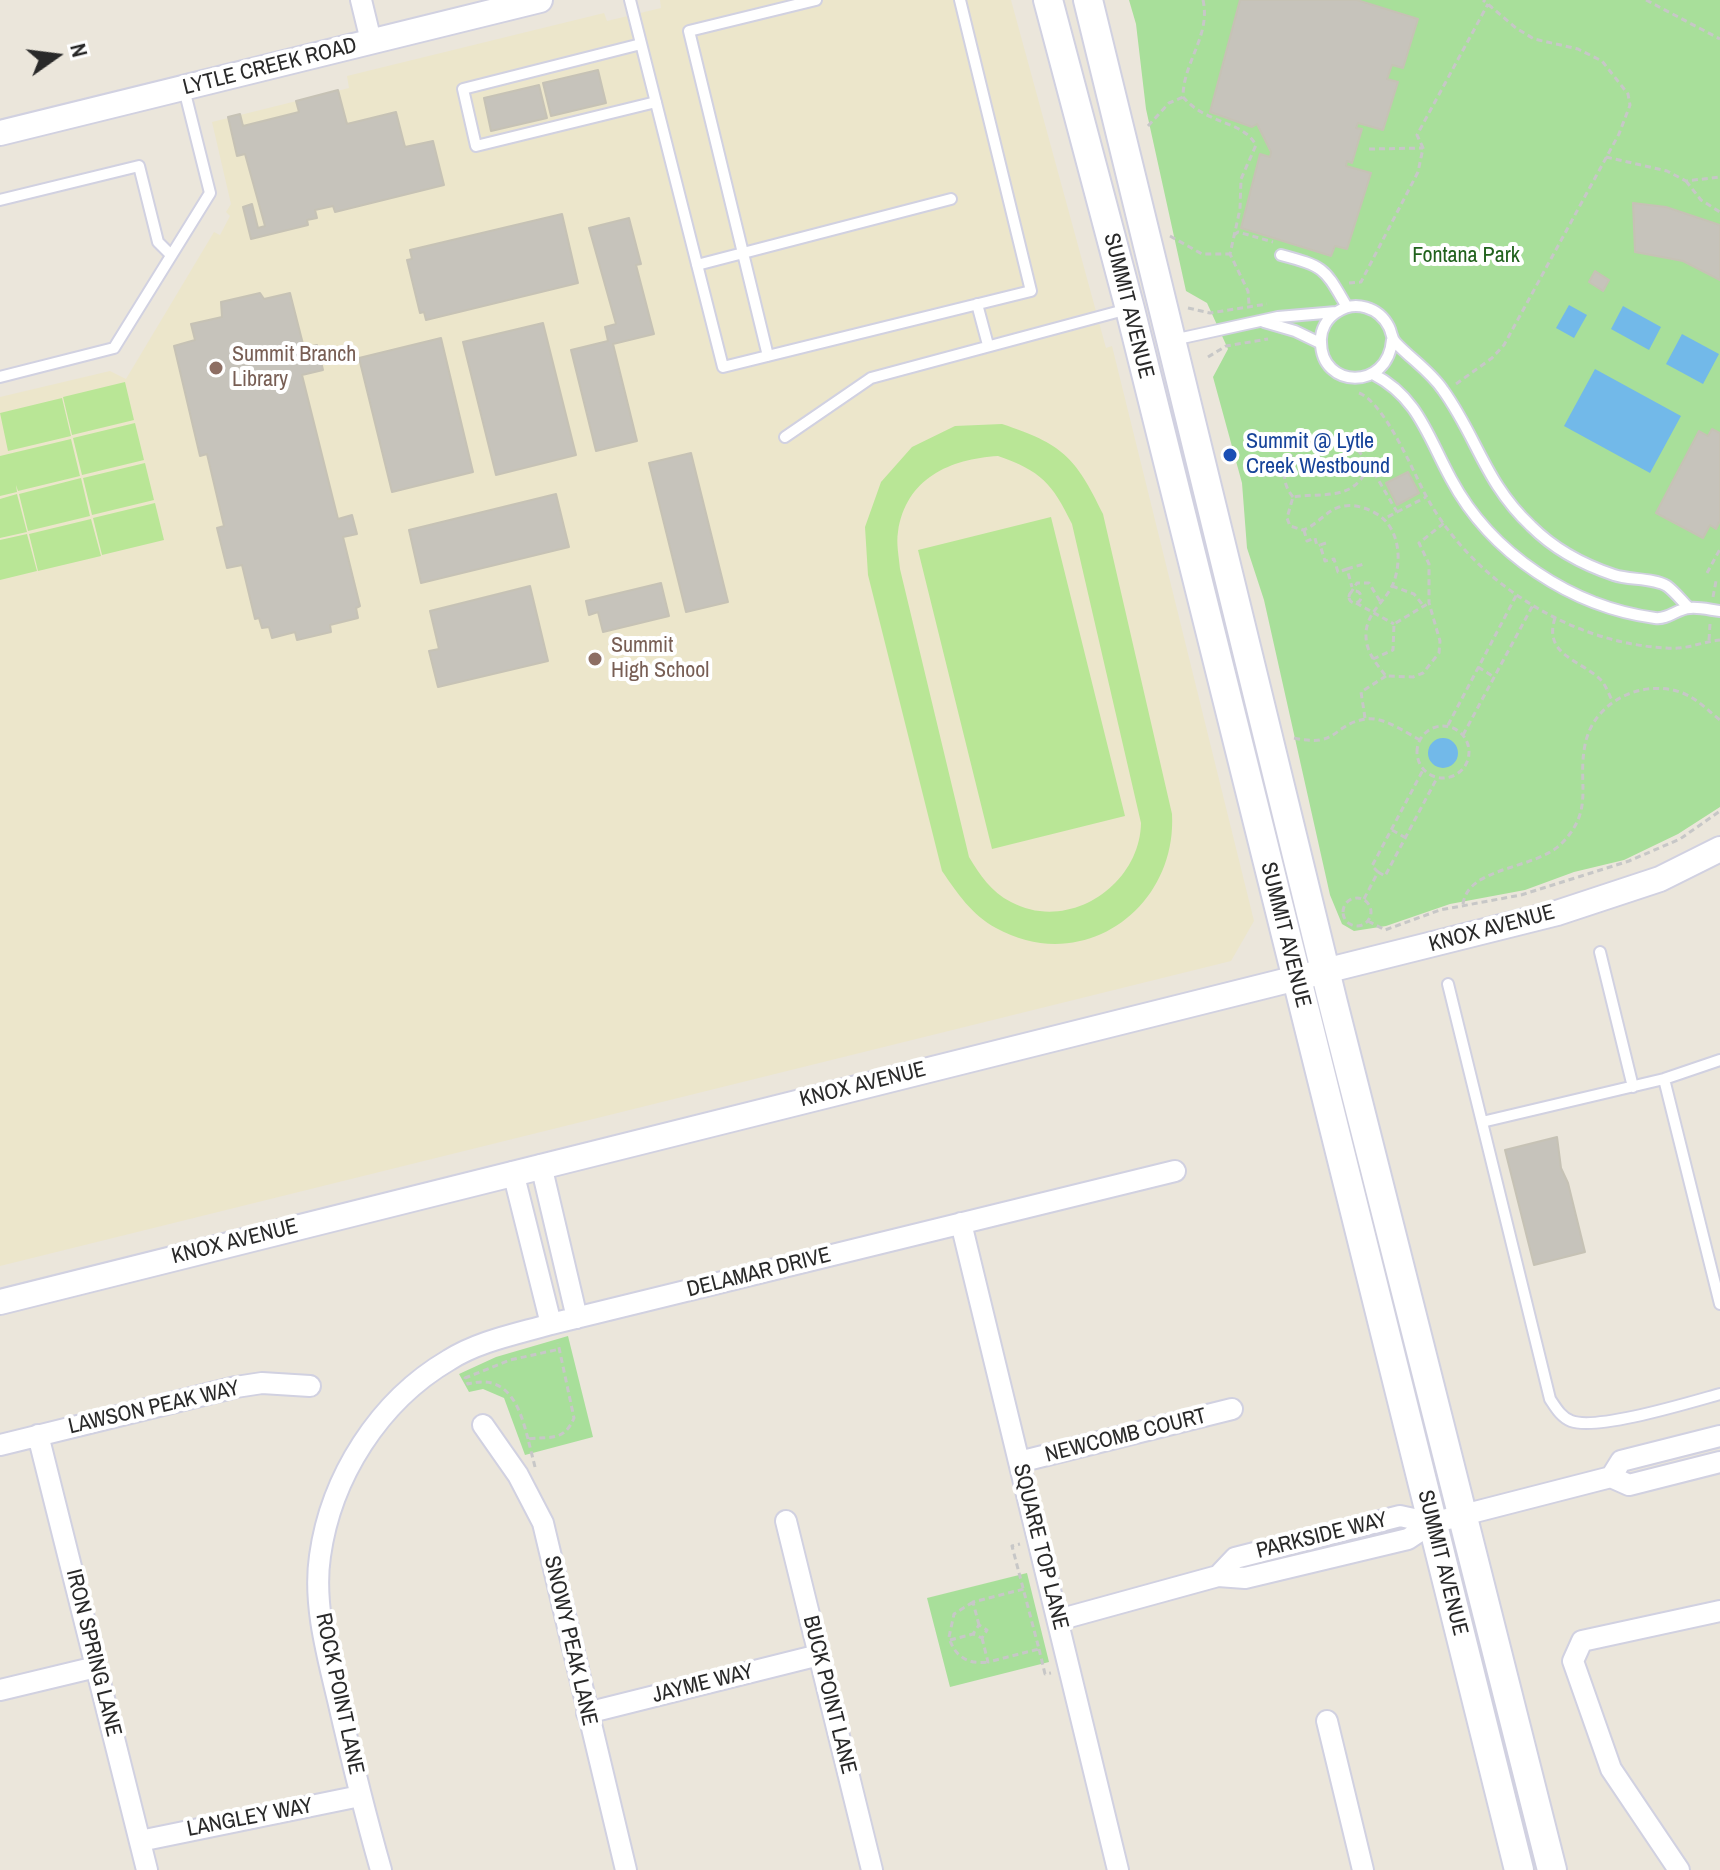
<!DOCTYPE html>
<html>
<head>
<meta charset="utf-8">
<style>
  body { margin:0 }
  #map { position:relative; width:1720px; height:1870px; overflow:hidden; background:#ebe6db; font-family:"Archivo Narrow",sans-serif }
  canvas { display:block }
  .north { position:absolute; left:16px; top:16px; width:80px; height:80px; -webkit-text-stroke:6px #fff; paint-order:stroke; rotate:76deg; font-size:22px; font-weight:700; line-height:32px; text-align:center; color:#292929 }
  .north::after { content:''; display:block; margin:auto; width:28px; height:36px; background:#292929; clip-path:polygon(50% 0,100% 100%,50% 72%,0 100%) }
</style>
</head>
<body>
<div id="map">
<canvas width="1720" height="1870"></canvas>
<div class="north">N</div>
</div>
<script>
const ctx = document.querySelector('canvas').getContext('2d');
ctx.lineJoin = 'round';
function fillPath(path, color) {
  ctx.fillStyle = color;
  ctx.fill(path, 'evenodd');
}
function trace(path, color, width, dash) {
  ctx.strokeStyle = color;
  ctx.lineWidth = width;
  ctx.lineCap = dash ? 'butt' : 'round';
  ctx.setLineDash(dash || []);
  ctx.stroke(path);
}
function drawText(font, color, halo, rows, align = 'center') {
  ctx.font = font + ' "Archivo Narrow",sans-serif';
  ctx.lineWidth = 8;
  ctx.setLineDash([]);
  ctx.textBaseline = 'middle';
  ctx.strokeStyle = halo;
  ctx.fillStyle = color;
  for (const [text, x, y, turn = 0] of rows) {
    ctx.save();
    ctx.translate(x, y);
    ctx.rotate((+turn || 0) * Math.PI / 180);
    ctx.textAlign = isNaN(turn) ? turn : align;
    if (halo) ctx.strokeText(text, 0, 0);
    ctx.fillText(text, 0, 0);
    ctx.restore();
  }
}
const education = new Path2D(`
  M660,0h351l95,348 6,-2 142,575 -23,40 -1231,305v-869l110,-26 16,8 88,-147 6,3 10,-19 -4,-4 5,-8 -19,-82 137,-34 -2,-12 257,-63 3,8 54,-13z`);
const green = new Path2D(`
  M1129,0h591v807l-42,27 -54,26 -50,12 -49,18 -75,14 -64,22 -32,5 -12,-7 -12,-29 -66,-295 -17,-52 -5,-65 -29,-106 15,-28 -21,-46 -21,-12 -40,-182 -10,-85z
  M568,1336l25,101 -68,18 -21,-57 -21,-9 -14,3 -10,-18 37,-17z
  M1027,1573l22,89 -99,25 -23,-89z`);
const pitch = new Path2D(`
  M125,382l9,38 -62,15 -9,-38z
  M62,398l9,38 -63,15 -8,-38z
  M135,423l9,37 -62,15 -9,-37z
  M1002,424c60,20 73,32 101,90l69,300c5,95 -90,162 -176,114 -24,-13 -39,-35 -54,-57l-74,-296 -3,-48 16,-45 31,-35 43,-21zM998,456c43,15 54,27 74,68l69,299c-1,62 -72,110 -130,79 -20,-10 -31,-27 -42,-45l-69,-288c-1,-12 -4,-26 -2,-37 8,-54 52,-73 100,-76z
  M71,439l9,37 -62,15 -2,-6 1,7 -17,4v-40z
  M145,463l9,37 -62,15 -9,-37z
  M81,478l9,38 -62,15 -9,-37z
  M17,494l10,38 -27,6v-39z
  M155,503l9,37 -62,15 -9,-37z
  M1051,517l74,299 -133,33 -74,-299z
  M91,519l10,37 -63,15 -9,-37z
  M27,534l10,37 -37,9v-40z`);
const water = new Path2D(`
  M1569,305l18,10 -13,23 -18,-10z
  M1623,306l38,21 -12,23 -38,-21z
  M1682,334l37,20 -16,30 -37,-20z
  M1595,369l86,47 -31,57 -86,-47z
  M1428 753a15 15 0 1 1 30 0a15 15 0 1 1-30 0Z`);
const building = new Path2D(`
  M1240,0h117l61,19 -15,49 -11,-3 -5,14 11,3 -15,48 -25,-7 -2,5 6,1 -10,34 -5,-2 -1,5 25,7 -24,76 -12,-3 -4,10 -90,-28 19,-74 10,3 1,-5 -14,-28 -5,3 -42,-15z
  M598,70l8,33 -55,13 -8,-33z
  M539,85l8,33 -56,13 -7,-33z
  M338,90l9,34 49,-12 9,35 28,-6 11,44 -109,27 -2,-6 -18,4 2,8 -10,2 1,5 -57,14 -8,-32 9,-3 6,24 7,-2 -20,-72 -8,2 -9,-39 12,-3 3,12 56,-14 -3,-11z
  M1633,203l33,4 54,18v55l-37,-19 -48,-9z
  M562,214l16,69 -152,37 -2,-8 -4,1 -13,-53 5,-1 -2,-9z
  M629,218l12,46 -5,1 18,69 -41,10 24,97 -41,10 -25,-101 37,-9 -3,-14 11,-3 -27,-96z
  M1595,271l14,9 -6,11 -14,-9z
  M260,293l4,6 26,-6 14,55 13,-3 6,25 -21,5 36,144 14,-4 5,19 -14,3 17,69 -4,2 2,10 -28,7 1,7 -34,8 -2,-8 -23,6 -3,-11 -7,1 -3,-10 -4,1 -13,-54 -15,3 -10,-40 7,-2 -17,-72 -7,2 -26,-110 21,-6 -4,-16 31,-7 -1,-15z
  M543,323l33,132 -80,20 -33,-133z
  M441,338l32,134 -81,20 -33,-134z
  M1712,429l8,4v88l-4,8 -6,-4 -7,13 -47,-25 43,-82 9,5z
  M691,453l37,149 -42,10 -37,-149z
  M1408,472l11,21 -22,12 -11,-22z
  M556,494l13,53 -148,36 -12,-53z
  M661,583l8,33 -66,16 -5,-20 -9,3 -3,-14z
  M530,586l18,75 -110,26 -9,-36 10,-2 -9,-38z
  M1557,1137l4,31 7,15 17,69 -51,13 -29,-115z`);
const path = new Path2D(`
  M1203,0c8,36 -20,62 -20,97 24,28 59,23 73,48l-15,34 -1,30 -10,45 18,37 1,13
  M1646,0l74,39
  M1148,126l21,-23 14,-6
  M1369,149l54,-1
  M1606,157l61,14 19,10 34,-4
  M1686,181l15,19 19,12
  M1234,235l4,-3 35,10
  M1170,236l32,18h28
  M1349,283l12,-1 57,-110 5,-24 -6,-13 71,-131
  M1188,308l22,5 57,-9
  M1208,357l18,-11 42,-7
  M1456,384l36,-26 12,-13 115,-211 11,-29 -2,-11 -26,-33 -24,-12 -44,-10 -18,-11 -33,-28
  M1359,393c24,9 51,71 63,95 44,89 145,155 244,160 20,2 35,-6 54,-8
  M1369,464l28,48 -13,7
  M1293,497c-33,-39 38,-92 76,-33 -14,38 -43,28 -76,33l-6,21 3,8 13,4c14,-5 22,-18 36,-23 15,-4 29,1 41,9 20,15 22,46 13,68 -8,18 -25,27 -27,48 -1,19 9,30 20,44l27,1 10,-4 16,-20 1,-12 -11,-38v-39l-10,-21 25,-20
  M1397,512l29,-15
  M1304,530l3,11 8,-3 2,8 3,-1
  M1326,543l-6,2 5,16 9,-2 4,13 9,-3 5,18
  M1347,569l17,-5
  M1707,573l13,-24
  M1392,586l22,8 8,10
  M1349 597a6 6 0 1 1 12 0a6 6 0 1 1-12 0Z
  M1350,594l7,-11h12l11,18
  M1713,597l3,-16
  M1356,603l38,21
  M1555,618c-12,37 25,42 45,61 6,6 9,16 13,23
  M1709,640l1,-16
  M1373,659l20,-9 1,-26 35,-21
  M1478,667l16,10
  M1365,718l-4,-26 25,-16
  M1448,725l69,-131
  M1417 752a26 26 0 1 1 52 0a26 26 0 1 1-52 0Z
  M1463,735l70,-130
  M1294,738c45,10 38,-14 72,-19 16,-3 39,13 54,21
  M1392,830l14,8
  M1378,872l7,4 52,-98
  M1343 912a14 14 0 1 1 28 0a14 14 0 1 1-28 0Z
  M1364,899l14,-27 -6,-6 51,-96
  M1463,904c5,-38 73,-34 99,-61 33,-34 15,-59 23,-98 8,-43 56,-66 95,-53 17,6 27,18 40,28
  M1368,921l17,9 55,-20 81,-15 108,-34 51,-22 40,-28
  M528,1439c-8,-32 -20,-66 -60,-55l-3,-6 45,-18 50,-11
  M535,1467l-7,-28c22,-3 36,3 46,-21l-16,-75
  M973,1602l-19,12 -5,23c5,19 19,28 39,25
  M979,1625l-6,-23 51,-13
  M982,1638l6,24 51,-13 -27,-103 8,-2
  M950,1640l23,-6 9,4 5,-8 -8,-5 -6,9
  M1039,1649l6,25 6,-1`);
const service = new Path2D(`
  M630,0l93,367 308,-76 -71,-291
  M641,44l-178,45 13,57 180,-44
  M0,200l139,-34 19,76 13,13
  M1281,255c45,12 43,13 66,52
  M697,265l254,-66
  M977,304l11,41
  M1264,322l31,9 25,12
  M1173,340l105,-23 58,-5
  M1392,340c-4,51 -71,49 -71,2 -1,-12 6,-24 16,-30 18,-12 42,-5 52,15 3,6 2,11 7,16 15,16 34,28 47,47 34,47 42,93 88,136 22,22 53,39 83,49 15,5 40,3 53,11 7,5 15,15 21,21
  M768,356l-79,-325 127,-31
  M1373,374c45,23 55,63 78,105 40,75 121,128 204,139 13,2 23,-10 35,-10 9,-1 21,2 30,3
  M0,377l114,-29 96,-155 -26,-104
  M785,437l86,-59 257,-69
  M1600,952l33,135
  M1448,984l102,415c6,9 11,18 21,22 26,10 120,-19 149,-27
  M1664,1079l56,225
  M1482,1122l182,-43 56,-19`);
const minor = new Path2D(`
  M361,0l10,41
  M541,1165l36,153
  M513,1172l38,152
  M961,1223l157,647
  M483,1425l35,50 25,48 83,347
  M38,1435l109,435
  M0,1445l236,-58 26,-4 48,3
  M1019,1462l213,-53
  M1611,1477l10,-16 99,-25
  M786,1521l86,349
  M1218,1576l17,-18 165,-42 32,7
  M1058,1620l160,-44 27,2 163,-39 24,-16 179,-46 18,8 91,-23
  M0,1690l96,-23
  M587,1713l232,-58
  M1327,1721l36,149
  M140,1841l220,-45
  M381,1870c-16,-56 -30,-113 -43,-170 -11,-46 -25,-97 -18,-144 11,-79 59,-155 129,-196 30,-19 68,-26 102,-36l624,-153
  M1679,1870l-68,-101 -38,-108 9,-20 138,-30`);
const tertiary = new Path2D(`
  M0,133l540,-133
  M0,1302l1557,-389 103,-34 60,-30`);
const secondary = new Path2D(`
  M1048,0l82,309 389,1561
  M1088,0l245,1003 219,867`);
const markers = [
  [216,368,8,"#8d6e63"],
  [1230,455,8,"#1a4fb4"],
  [595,659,8,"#8d6e63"]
];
const streetNames = [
  ["LYTLE CREEK ROAD",270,67,-14],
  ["SUMMIT AVENUE",1128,306,76],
  ["KNOX AVENUE",1492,929,-15],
  ["SUMMIT AVENUE",1285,935,76],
  ["KNOX AVENUE",863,1085,-14],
  ["KNOX AVENUE",235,1242,-14],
  ["DELAMAR DRIVE",759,1273,-14],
  ["LAWSON PEAK WAY",154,1408,-13],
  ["NEWCOMB COURT",1126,1436,-14],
  ["PARKSIDE WAY",1322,1536,-14],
  ["SQUARE TOP LANE",1040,1547,76],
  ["SUMMIT AVENUE",1442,1563,76],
  ["SNOWY PEAK LANE",570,1641,77],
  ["IRON SPRING LANE",93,1653,76],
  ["JAYME WAY",703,1684,-14],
  ["ROCK POINT LANE",339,1694,78],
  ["BUCK POINT LANE",829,1695,76],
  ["LANGLEY WAY",250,1818,-11]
];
const parkNames = [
  ["Fontana Park",1466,256]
];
const educationNames = [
  ["Summit Branch",232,355],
  ["Library",232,380],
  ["Summit",611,646],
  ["High School",611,671]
];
const transitNames = [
  ["Summit @ Lytle",1246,442],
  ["Creek Westbound",1246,467]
];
fillPath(education, '#ece6cb');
fillPath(green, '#a8df9a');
fillPath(pitch, '#b9e696');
fillPath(water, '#72b9e9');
fillPath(building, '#c6c3bb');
trace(building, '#c6c2b5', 2);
trace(service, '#d1d1e1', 14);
trace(minor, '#d1d1e1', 24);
trace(tertiary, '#d1d1e1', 28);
trace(secondary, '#d1d1e1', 32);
trace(path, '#c7c7c7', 3, [6, 4]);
trace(service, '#fff', 10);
trace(minor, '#fff', 20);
trace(tertiary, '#fff', 24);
trace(secondary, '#fff', 28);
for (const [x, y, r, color] of markers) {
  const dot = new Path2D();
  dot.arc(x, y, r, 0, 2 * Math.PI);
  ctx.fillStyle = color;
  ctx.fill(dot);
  trace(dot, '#fff', 3);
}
drawText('22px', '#292929', '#fff', streetNames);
drawText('22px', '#21621d', '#fff', parkNames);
drawText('22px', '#785e54', '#fff', educationNames, 'left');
drawText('22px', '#164399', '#fff', transitNames, 'left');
</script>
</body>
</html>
